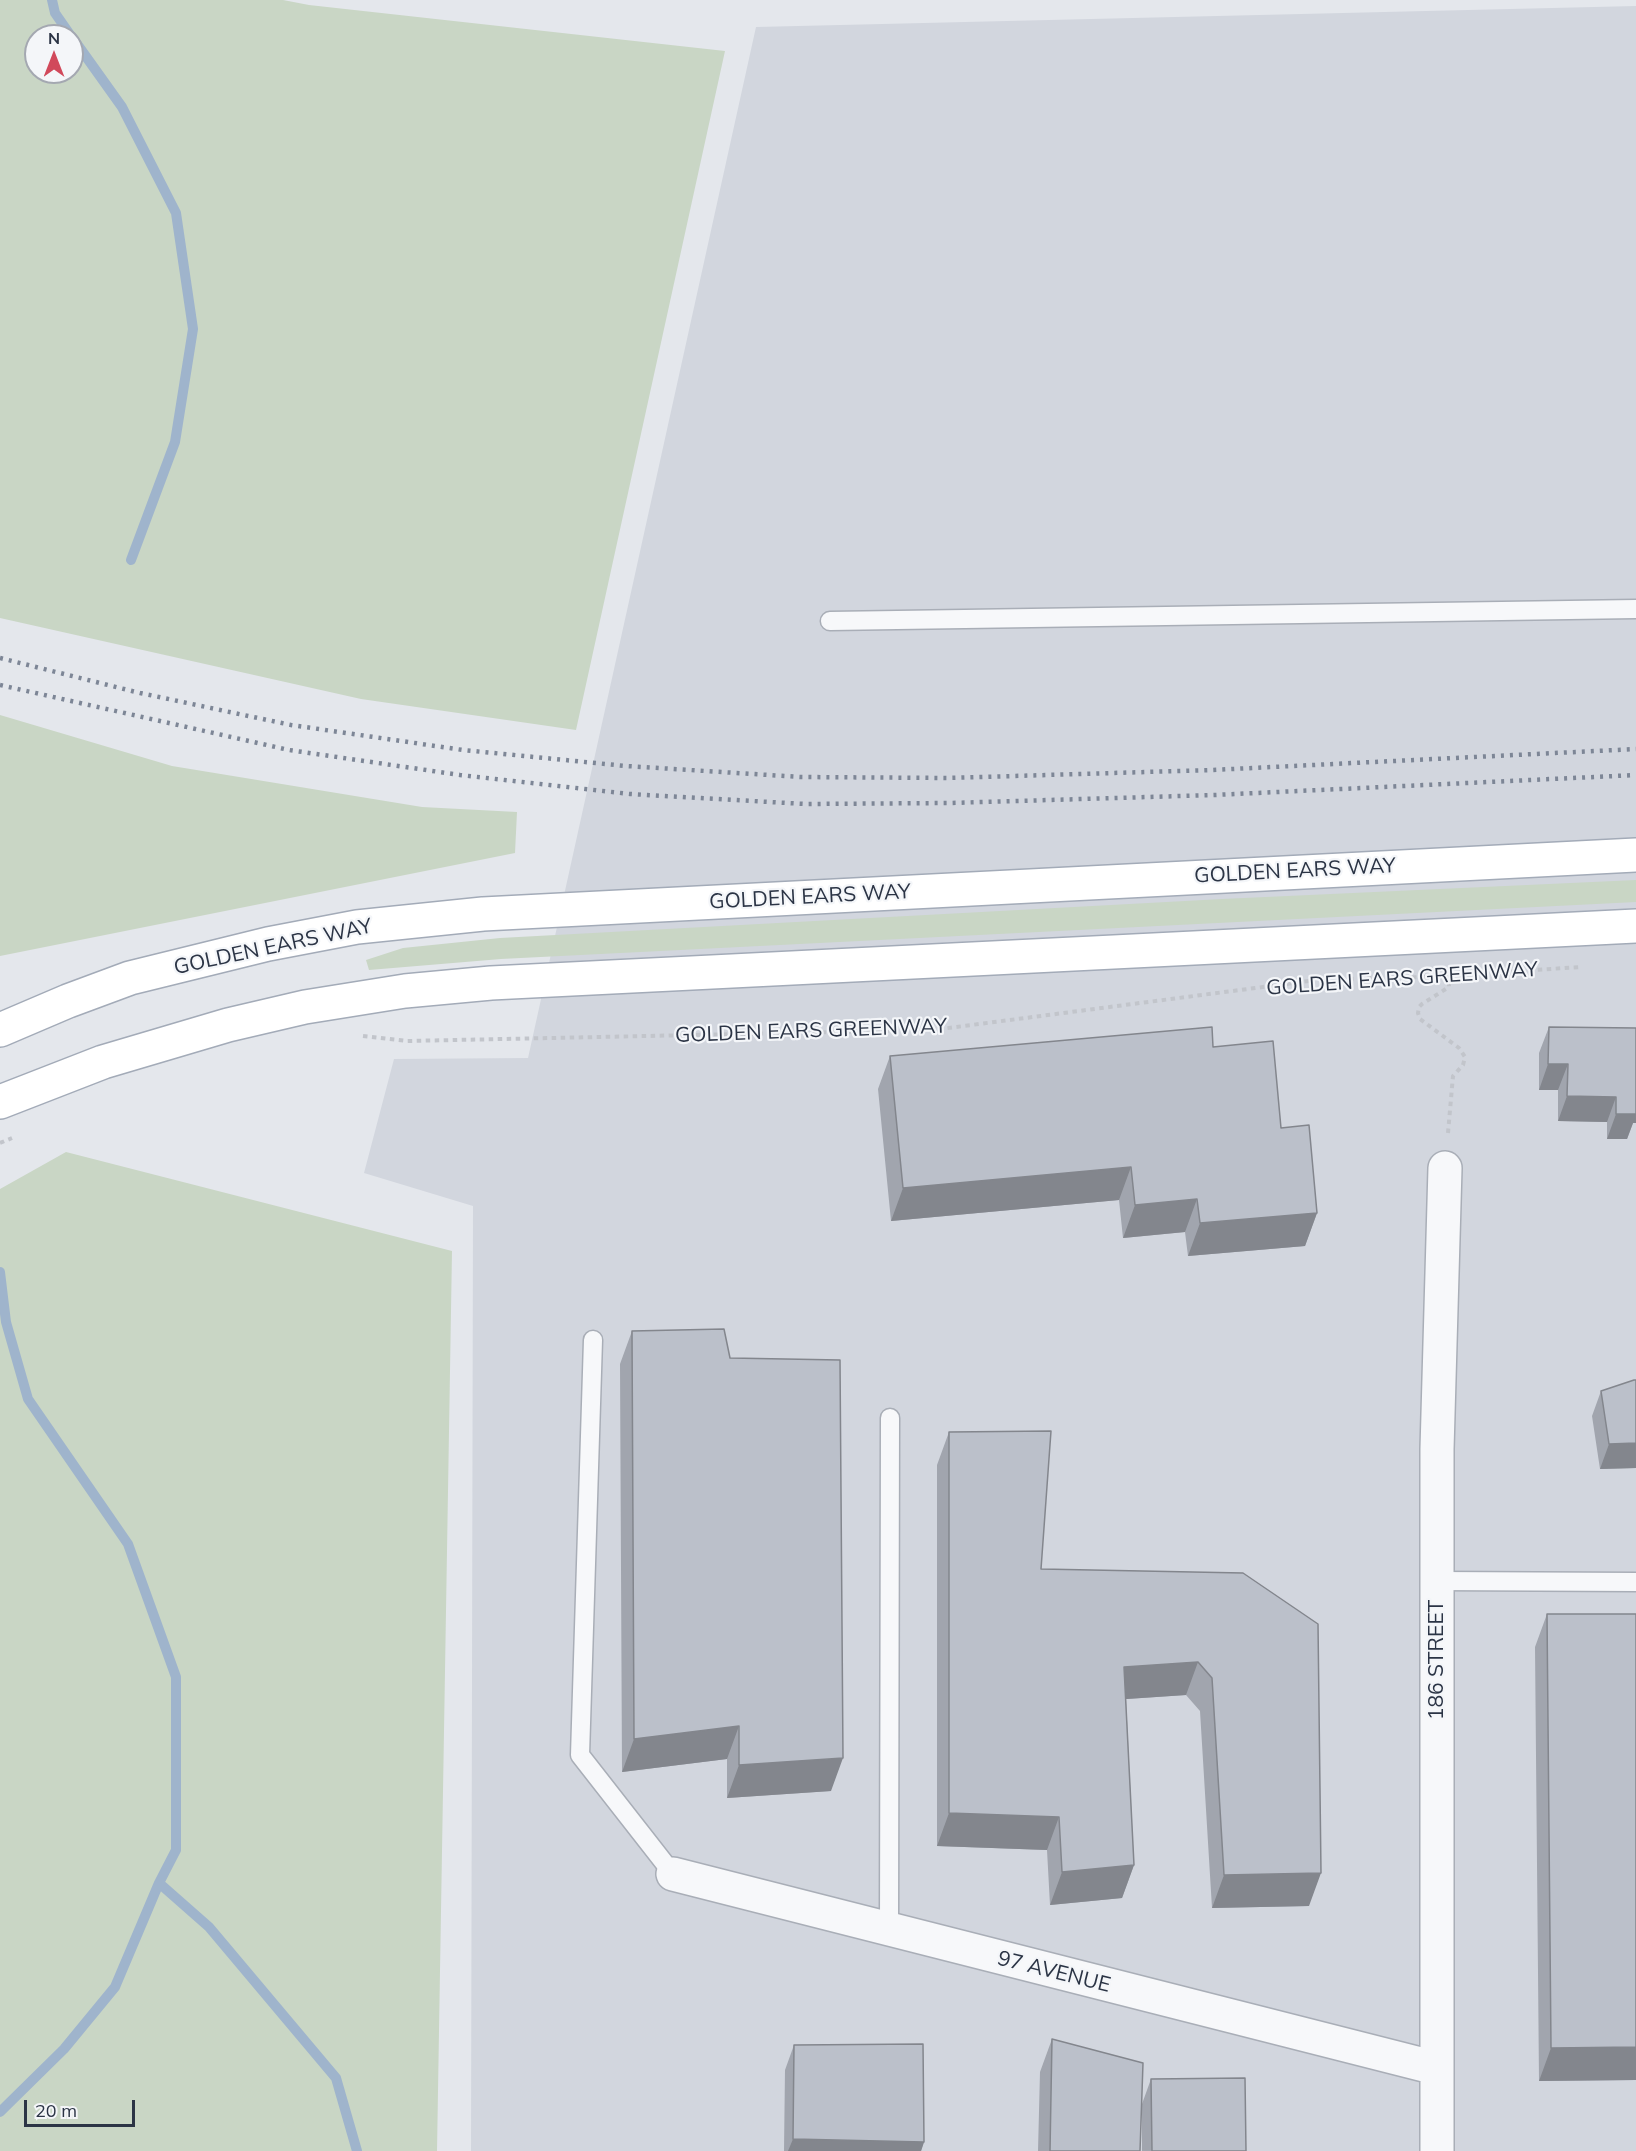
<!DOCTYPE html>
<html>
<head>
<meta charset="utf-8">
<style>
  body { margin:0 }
  #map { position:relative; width:1636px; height:2151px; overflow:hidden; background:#e4e7ec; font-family:Mulish,sans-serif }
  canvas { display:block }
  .north { position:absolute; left:24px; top:24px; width:60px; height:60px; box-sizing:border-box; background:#f4f6f9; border:2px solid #a4a8b1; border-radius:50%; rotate:0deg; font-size:16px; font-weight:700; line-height:24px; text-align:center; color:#2b3445 }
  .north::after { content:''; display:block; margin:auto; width:21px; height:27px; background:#d1495b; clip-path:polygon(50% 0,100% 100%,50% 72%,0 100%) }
  .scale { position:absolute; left:24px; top:2100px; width:111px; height:27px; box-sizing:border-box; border:3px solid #2b3445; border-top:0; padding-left:8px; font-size:18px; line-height:21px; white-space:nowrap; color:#2b3445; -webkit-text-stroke:4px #f4f6f9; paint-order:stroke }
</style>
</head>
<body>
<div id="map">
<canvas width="1636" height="2151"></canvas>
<div class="north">N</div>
<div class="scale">20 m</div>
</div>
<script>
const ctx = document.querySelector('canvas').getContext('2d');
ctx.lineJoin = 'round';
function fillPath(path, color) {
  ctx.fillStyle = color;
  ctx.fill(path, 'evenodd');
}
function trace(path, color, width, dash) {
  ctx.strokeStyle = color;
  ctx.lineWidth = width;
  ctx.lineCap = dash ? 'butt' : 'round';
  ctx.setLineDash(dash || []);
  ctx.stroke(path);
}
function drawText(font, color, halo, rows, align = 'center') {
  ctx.font = font + ' Mulish,sans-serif';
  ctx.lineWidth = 4.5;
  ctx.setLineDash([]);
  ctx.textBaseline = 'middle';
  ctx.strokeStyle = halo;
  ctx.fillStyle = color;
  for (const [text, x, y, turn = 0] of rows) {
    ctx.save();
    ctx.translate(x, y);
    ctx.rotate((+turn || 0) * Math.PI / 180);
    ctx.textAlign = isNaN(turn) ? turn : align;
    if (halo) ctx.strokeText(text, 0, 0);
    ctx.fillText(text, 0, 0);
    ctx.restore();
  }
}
const built = new Path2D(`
  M1636,6v2145h-1165l2,-945 -109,-33 30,-114 134,-1 228,-1031z`);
const green = new Path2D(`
  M0,0h283l26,5 416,46 -149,679 -215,-31 -361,-81zM36,36h36v36h-36z
  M0,715l172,51 250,41 95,5 -2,41 -515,103z
  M1636,880v22l-1135,57 -132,11 -3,-10 37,-12 97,-10 722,-39z
  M66,1152l386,99 -15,900h-437v-962z`);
const stream = new Path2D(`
  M52,0l3,13 16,23
  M72,37l50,70 54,106 17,116 -18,113 -44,118
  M0,1272l6,50 22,77 100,145 48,133v173l-17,33 -44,104 -51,62 -64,63
  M159,1883l50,44 127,151 21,73`);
const path = new Path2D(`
  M1340,979l85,-2 156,-10
  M363,1036l44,5 526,-11 376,-49
  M1448,1133l5,-57 10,-11 2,-8 -6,-9 -39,-29 -2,-6 1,-6 3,-3 27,-17v-11
  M0,1143l12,-5`);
const service = new Path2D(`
  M830,621l806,-12
  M593,1340l-13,415 93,119
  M1437,1581l199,1
  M889,1930l1,-512`);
const minor = new Path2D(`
  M673,1874l763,194
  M1437,2151v-702l8,-281`);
const primary = new Path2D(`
  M0,1030l68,-29 62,-23 138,-34 89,-17 126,-13 1153,-59
  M0,1102l103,-40 125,-37 77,-18 100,-16 86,-8 1145,-57`);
const rail = new Path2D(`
  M0,658l140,35 151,32 172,25 163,16 175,11 147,1 264,-8 424,-21
  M0,685l289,65 171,25 170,19 175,10 145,-1 264,-8 422,-20`);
const wall = new Path2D(`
  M1549,1027l87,1v95h-3l-6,16h-20v-17l-49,-1v-31h-19v-37z
  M1213,1047l68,81 36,85 -12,33 -117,10 -3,-24 -62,6 -4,-38 -228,21 -13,-132 12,-33z
  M632,1331l98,27 101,433 -104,7v-39l-105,13 -2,-408z
  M1636,1380v88l-36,1 -8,-53 9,-25z
  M949,1432l92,137 202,4 66,333 -97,2 -12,-197 -14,-16 -60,4 8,166 -12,33 -72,7 -3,-55 -110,-4v-381z
  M1547,1614h89v466l-97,1 -4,-434z
  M1052,2039l88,112h-102l2,-79z
  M794,2045l130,97 -3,9h-137l1,-81z
  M1151,2079l95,72h-104v-47z`);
const shadedWall = new Path2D(`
  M1548,1064h20l-10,26h-19z
  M1567,1096l49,1 -9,25 -49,-1z
  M1636,1099v24h-3l-6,16h-20l9,-25z
  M1131,1167l-12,33 -228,21 12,-33z
  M1197,1199l-12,33 -62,6 12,-33z
  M1317,1213l-12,33 -117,10 12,-33z
  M1636,1443v25l-36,1 9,-25z
  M1198,1662l-12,33 -74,5 12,-33z
  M739,1726l-12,33 -105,13 12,-33z
  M843,1758l-12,33 -104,7 12,-33z
  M949,1813l110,4 -12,33 -110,-4z
  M1134,1865l-12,33 -72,7 12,-33z
  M1321,1873l-12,33 -97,2 12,-33z
  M1636,2047v33l-97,1 12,-33z
  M793,2139l131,3 -3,9h-133z`);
const building = new Path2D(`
  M1212,1027l1,20 60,-6 8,87 28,-3 8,88 -117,10 -3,-24 -62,6 -4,-38 -228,21 -13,-132z
  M1549,1027l87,1v86h-20v-17l-49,-1 1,-32h-20z
  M724,1329l6,29 110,2 3,398 -104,7v-39l-105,13 -2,-408z
  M1634,1380h2v63l-27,1 -8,-53z
  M1051,1431l-10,138 202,4 75,51 3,249 -97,2 -12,-197 -14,-16 -74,5 10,198 -72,7 -3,-55 -110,-4v-381z
  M1547,1614h89v433l-85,1z
  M1052,2039l91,24 -3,88h-90z
  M923,2044l1,98 -131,-3 1,-94z
  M1245,2078l1,73h-94l-1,-72z`);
const streetNames = [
  ["GOLDEN EARS WAY",1295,871,-3],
  ["GOLDEN EARS WAY",810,897,-3],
  ["GOLDEN EARS WAY",273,947,-12],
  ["GOLDEN EARS GREENWAY",1402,979,-4],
  ["GOLDEN EARS GREENWAY",811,1031,-2],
  ["186 STREET",1437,1660,-90],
  ["97 AVENUE",1054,1972,14]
];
fillPath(built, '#d2d6de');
fillPath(green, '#c9d6c5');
trace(stream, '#9fb4cc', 10);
trace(service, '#a9aeb7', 21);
trace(minor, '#a9aeb7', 36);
trace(primary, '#a3abb8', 36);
trace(path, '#c2c5cb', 4, [4.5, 4.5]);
trace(service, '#f7f8fa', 18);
trace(minor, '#f7f8fa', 33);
trace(primary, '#fff', 33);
trace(rail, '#7d8696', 4.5, [3, 6]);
fillPath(wall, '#a1a5ae');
fillPath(shadedWall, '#83868d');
fillPath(building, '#bbc0ca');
trace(building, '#83868d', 1.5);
drawText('21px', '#2b3445', '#f4f6f9', streetNames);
</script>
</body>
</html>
